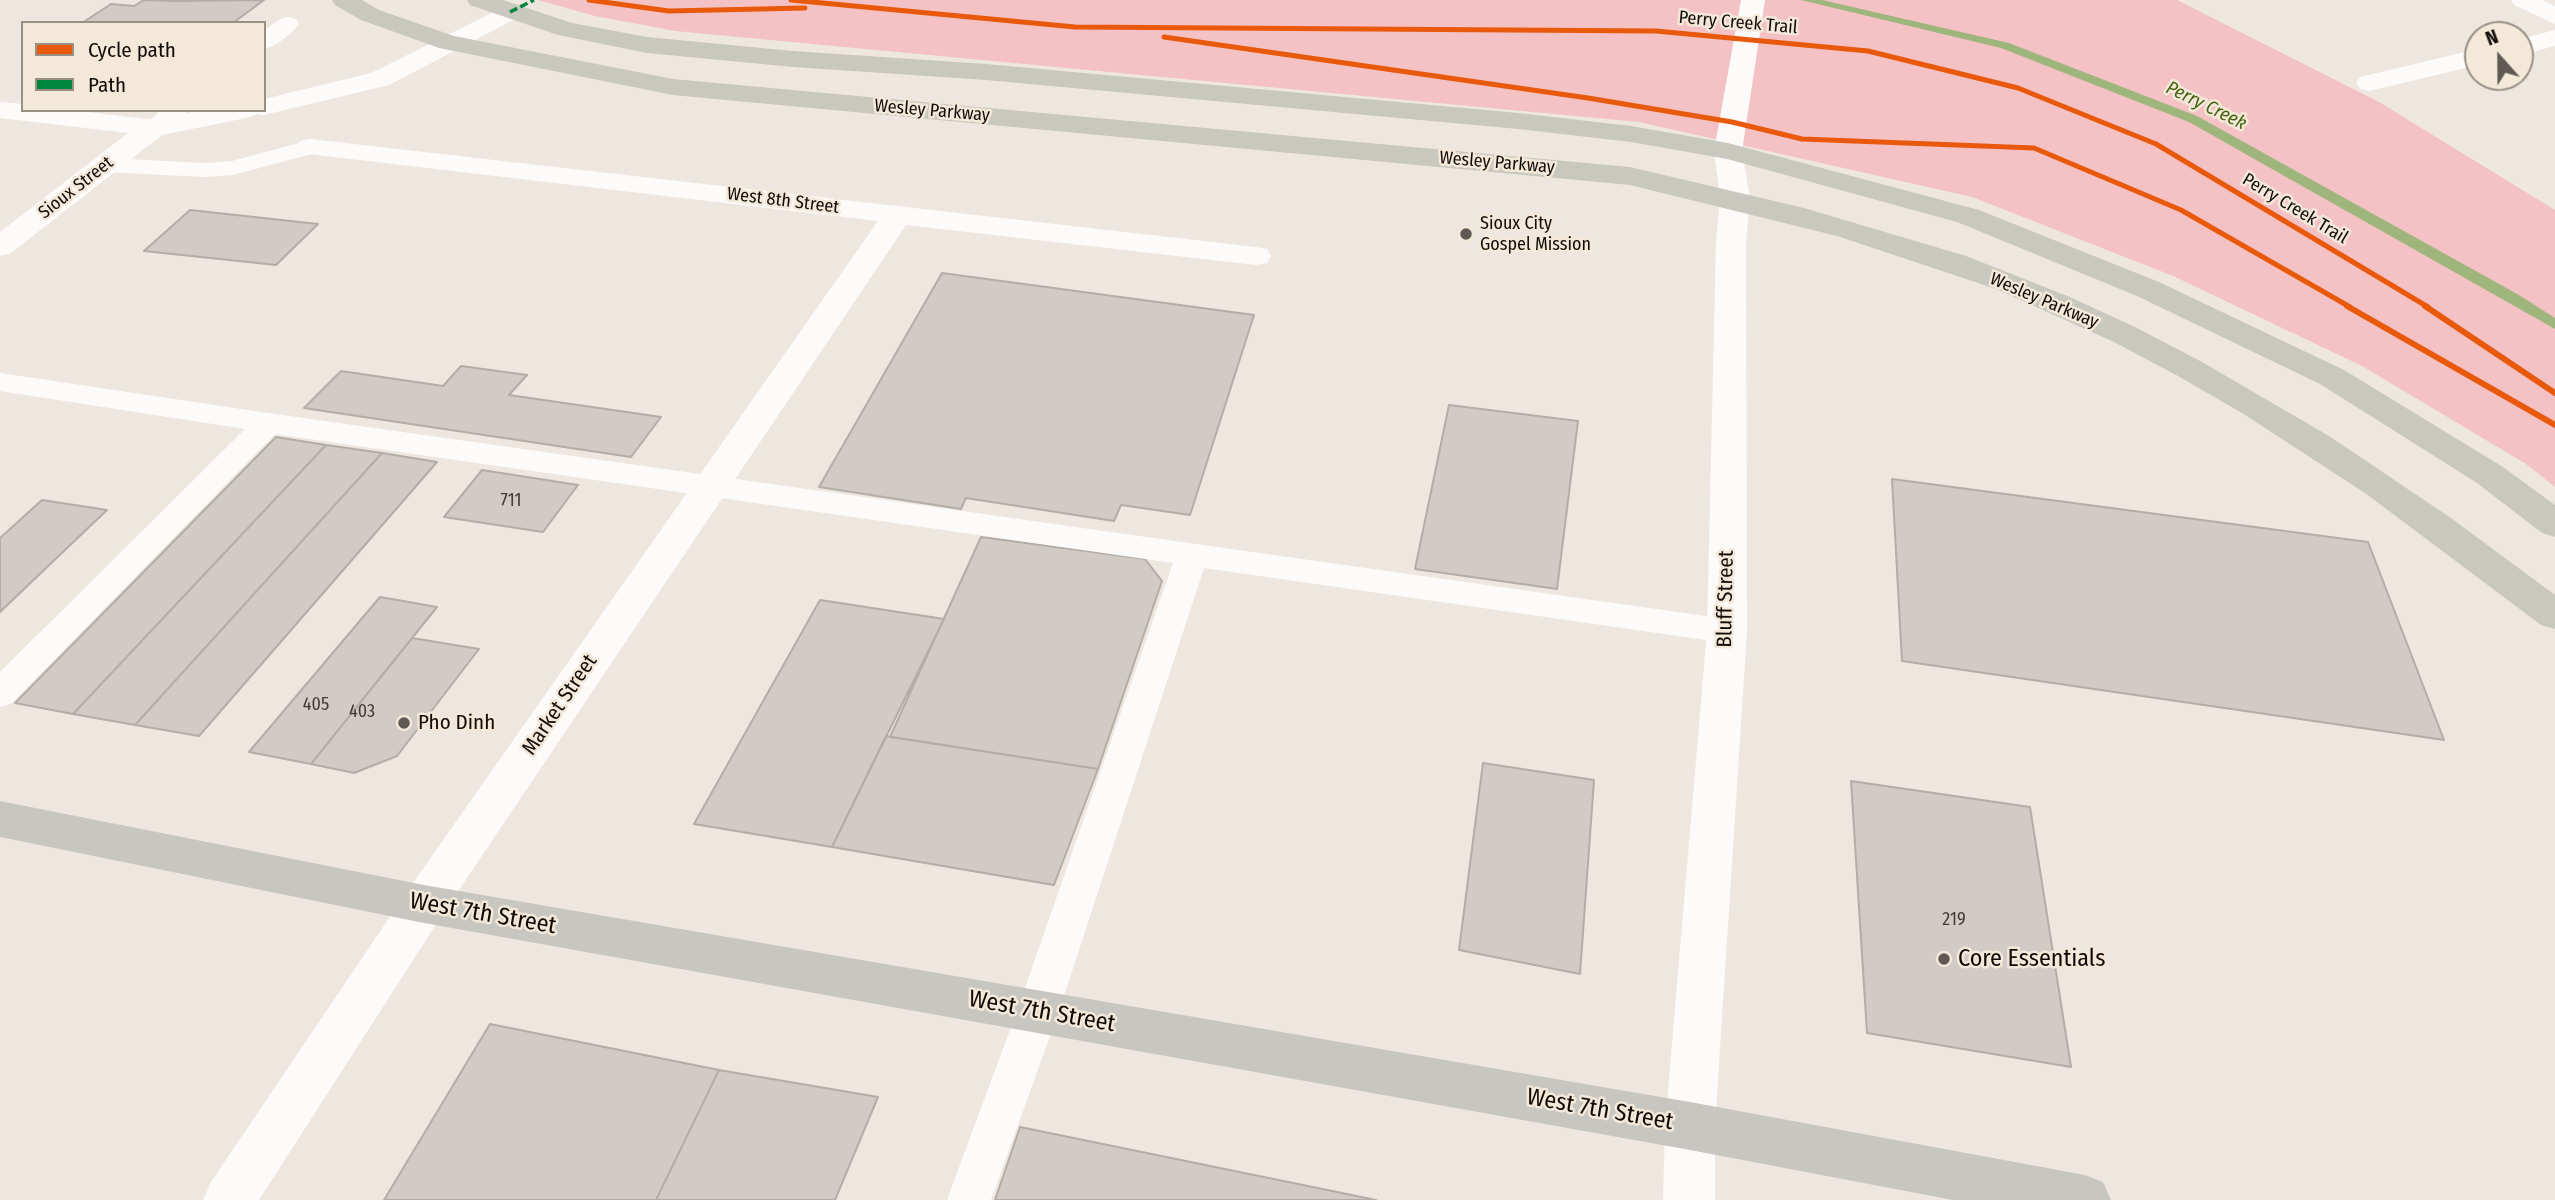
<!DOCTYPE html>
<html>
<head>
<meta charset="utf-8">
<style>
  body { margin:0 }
  #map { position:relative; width:2555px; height:1200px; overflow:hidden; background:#eee7df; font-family:"Fira Sans Condensed",sans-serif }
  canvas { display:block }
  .legend { position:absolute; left:21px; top:21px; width:245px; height:91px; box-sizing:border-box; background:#f4e8d9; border:2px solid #999085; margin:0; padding:9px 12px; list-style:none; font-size:21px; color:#100c08 }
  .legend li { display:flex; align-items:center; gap:14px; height:35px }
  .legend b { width:35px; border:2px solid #999085 }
  .north { position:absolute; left:2464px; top:21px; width:70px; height:70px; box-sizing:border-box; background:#f4e8d9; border:2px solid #999085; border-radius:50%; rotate:339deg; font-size:19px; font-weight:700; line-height:28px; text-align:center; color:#100c08 }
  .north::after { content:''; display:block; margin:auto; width:24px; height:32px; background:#5e5953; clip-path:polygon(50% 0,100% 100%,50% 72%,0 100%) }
</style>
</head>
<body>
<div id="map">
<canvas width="2555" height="1200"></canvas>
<ul class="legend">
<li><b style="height:9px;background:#e8590c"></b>Cycle path</li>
<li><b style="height:9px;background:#00873e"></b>Path</li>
</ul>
<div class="north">N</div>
</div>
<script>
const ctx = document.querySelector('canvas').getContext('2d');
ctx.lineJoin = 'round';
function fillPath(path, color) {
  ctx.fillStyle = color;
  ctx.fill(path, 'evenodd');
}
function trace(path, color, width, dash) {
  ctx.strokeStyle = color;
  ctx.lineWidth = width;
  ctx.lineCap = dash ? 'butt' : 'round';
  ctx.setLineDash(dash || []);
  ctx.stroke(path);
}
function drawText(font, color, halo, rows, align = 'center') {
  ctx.font = font + ' "Fira Sans Condensed",sans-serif';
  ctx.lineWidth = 5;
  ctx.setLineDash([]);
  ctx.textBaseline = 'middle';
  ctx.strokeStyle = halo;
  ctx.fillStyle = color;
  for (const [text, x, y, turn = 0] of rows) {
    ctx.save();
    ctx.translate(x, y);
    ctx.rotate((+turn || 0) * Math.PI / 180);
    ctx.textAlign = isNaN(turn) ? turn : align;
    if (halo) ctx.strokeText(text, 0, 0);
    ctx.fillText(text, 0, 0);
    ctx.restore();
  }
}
const green = new Path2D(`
  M538,0h1639l202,102 176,108v277l-29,-23 -164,-98 -189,-90 -201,-79 -333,-75 -964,-91 -80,-15z`);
const stream = new Path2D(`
  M1801,0h21l187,43 188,73 322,179 36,23v11l-366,-207 -188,-74z`);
const building = new Path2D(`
  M144,0l32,1 88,-1 -31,23h-151l29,-19 23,2z
  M190,210l128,14 -42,41 -132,-14z
  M942,273l312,42 -64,200 -69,-10 -7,16 -148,-23 -5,11 -142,-22z
  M461,366l66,9 -18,20 152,22 -30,40 -327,-49 37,-37 102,15z
  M1449,405l129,16 -21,168 -142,-20z
  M276,437l50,8 -253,269 -58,-11z
  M326,445l56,8 -247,272 -62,-11z
  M382,453l55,9 -238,274 -64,-11z
  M482,470l96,15 -35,47 -99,-15z
  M1892,479l476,63 76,198 -542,-79z
  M42,500l65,10 -107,102v-74z
  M981,537l164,22 17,22 -64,188 -208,-32z
  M380,597l57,10 -126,157 -62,-12z
  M820,600l124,19 -112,228 -138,-23z
  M412,638l67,11 -82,107 -43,17 -43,-9z
  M886,736l212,33 -44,116 -222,-38z
  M1483,763l111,17 -14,194 -121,-24z
  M1851,781l179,26 41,260 -204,-34z
  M490,1024l229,46 -63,130h-272z
  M719,1070l159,27 -43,103h-179z
  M1020,1127l356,73h-381z`);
const lane = new Path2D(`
  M288,17l8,2 3,5c-8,10 -22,22 -35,25v-18l16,-12z
  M161,110h27c-10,14 -27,27 -43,23l-4,-5z
  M310,140l9,2 3,5 -3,5 -86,23 -29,2 -98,-5 -9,-2 -3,-5 3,-5 9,-2 98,5 28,-2z
  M0,373l268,40 1459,206 12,3 5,9 -5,9 -12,3 -523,-75 -145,443 -68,189h-44l70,-189 156,-448 -898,-129 -263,269 -12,4v-35l245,-243 -245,-38z`);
const street = new Path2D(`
  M1741,0h24l-23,151 8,47 -4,44 1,389 -32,495v74h-52l2,-74 42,-495 9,-389 4,-44 -6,-47z
  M2511,0h31l13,6v18l-41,-19z
  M510,4l9,3 4,5 -4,5 -130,68 -125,30 -7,-1 -11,4 -84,17 -151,118 -11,3v-24l128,-99 -128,-15v-16l23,2v6h49l81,10 49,-10h62v-11l107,-26z
  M2555,30v16l-35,9v-16z
  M2478,49v16l-109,26 -9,-2 -4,-6 4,-6z
  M310,139l946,108 11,2 4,7 -4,7 -11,2 -350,-40 -466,693 -181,282h-56l8,-18 197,-292 470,-669 -578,-68 -4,-6 4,-6z`);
const secondary = new Path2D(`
  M0,801l424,84 1266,217 395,73 18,7 8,18h-158l-263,-50 -1266,-227 -424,-86z`);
const primary = new Path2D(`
  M332,0h30l17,10 75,26 219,43 957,88 174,41 162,48 104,41 67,31 65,34 127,74 122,82 104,77v34l-14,-4 -176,-132 -123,-80 -64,-37 -64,-34 -118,-53 -159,-53 -207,-51 -957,-90 -234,-47 -78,-28 -26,-15z
  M467,0h36l69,23 75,14 146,14 193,13 532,49 113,13 97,17 251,67 180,72 185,88 159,97 52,38v32l-13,-4 -65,-50 -157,-99 -183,-88 -180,-74 -230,-63 -96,-17 -113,-13 -532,-49 -193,-13 -146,-14 -89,-18 -88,-30z`);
const quiet = new Path2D(`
  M510,12l24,-12`);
const cyclewayFar1 = new Path2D(`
  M589,0l80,11 136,-3
  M791,0l284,27 581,4 212,20 150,37 138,56 272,163
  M1164,37l424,61 144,24 70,17 232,9 147,62 169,97`);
const cycleway = new Path2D(`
  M2347,306l208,119
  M2425,306l130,87`);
const markers = [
  [1466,234,7,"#5e5953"],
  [404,723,7,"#5e5953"],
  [1944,959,7,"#5e5953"]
];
const farStreetnames = [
  ["Perry Creek Trail",1738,23,5],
  ["Wesley Parkway",932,111,5],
  ["Wesley Parkway",1497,163,5],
  ["Sioux Street",76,188,-38],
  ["West 8th Street",783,201,7],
  ["Perry Creek Trail",2295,209,31],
  ["Wesley Parkway",2044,301,23]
];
const farPoinames = [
  ["Sioux City",1480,224],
  ["Gospel Mission",1480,245]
];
const numberNames = [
  ["711",511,501],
  ["405",316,705],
  ["403",362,712],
  ["219",1954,920]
];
const farWaternames = [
  ["Perry Creek",2206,106,26]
];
const streetNames = [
  ["Bluff Street",1726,599,-89],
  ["Market Street",560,705,-56]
];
const poiNames = [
  ["Pho Dinh",418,723]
];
const nearStreetnames = [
  ["West 7th Street",483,914,10],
  ["West 7th Street",1042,1012,10],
  ["West 7th Street",1600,1110,10]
];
const nearPoinames = [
  ["Core Essentials",1958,959]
];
fillPath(green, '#f4c2c5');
fillPath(stream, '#9eb57c');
fillPath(building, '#d1cac5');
trace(building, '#b3ada8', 2);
fillPath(lane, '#fcfbfa');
fillPath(street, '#fcfbfa');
fillPath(secondary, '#c8c6c1');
fillPath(primary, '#c9c8be');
trace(quiet, '#00873e', 3.5, [8, 3.5]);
trace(cyclewayFar1, '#e8590c', 5);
trace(cycleway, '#e8590c', 6);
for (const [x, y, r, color] of markers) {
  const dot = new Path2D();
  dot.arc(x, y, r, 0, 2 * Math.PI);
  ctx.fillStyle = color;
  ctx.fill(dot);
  trace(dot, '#f4e8d9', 2.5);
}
drawText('18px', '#100c08', '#f4e8d9', farStreetnames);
drawText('18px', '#100c08', '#f4e8d9', farPoinames, 'left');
drawText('18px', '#403c37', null, numberNames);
drawText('italic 19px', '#42630e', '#f4e8d9', farWaternames);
drawText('21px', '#100c08', '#f4e8d9', streetNames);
drawText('21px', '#100c08', '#f4e8d9', poiNames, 'left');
drawText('24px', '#100c08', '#f4e8d9', nearStreetnames);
drawText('24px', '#100c08', '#f4e8d9', nearPoinames, 'left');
</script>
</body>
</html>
